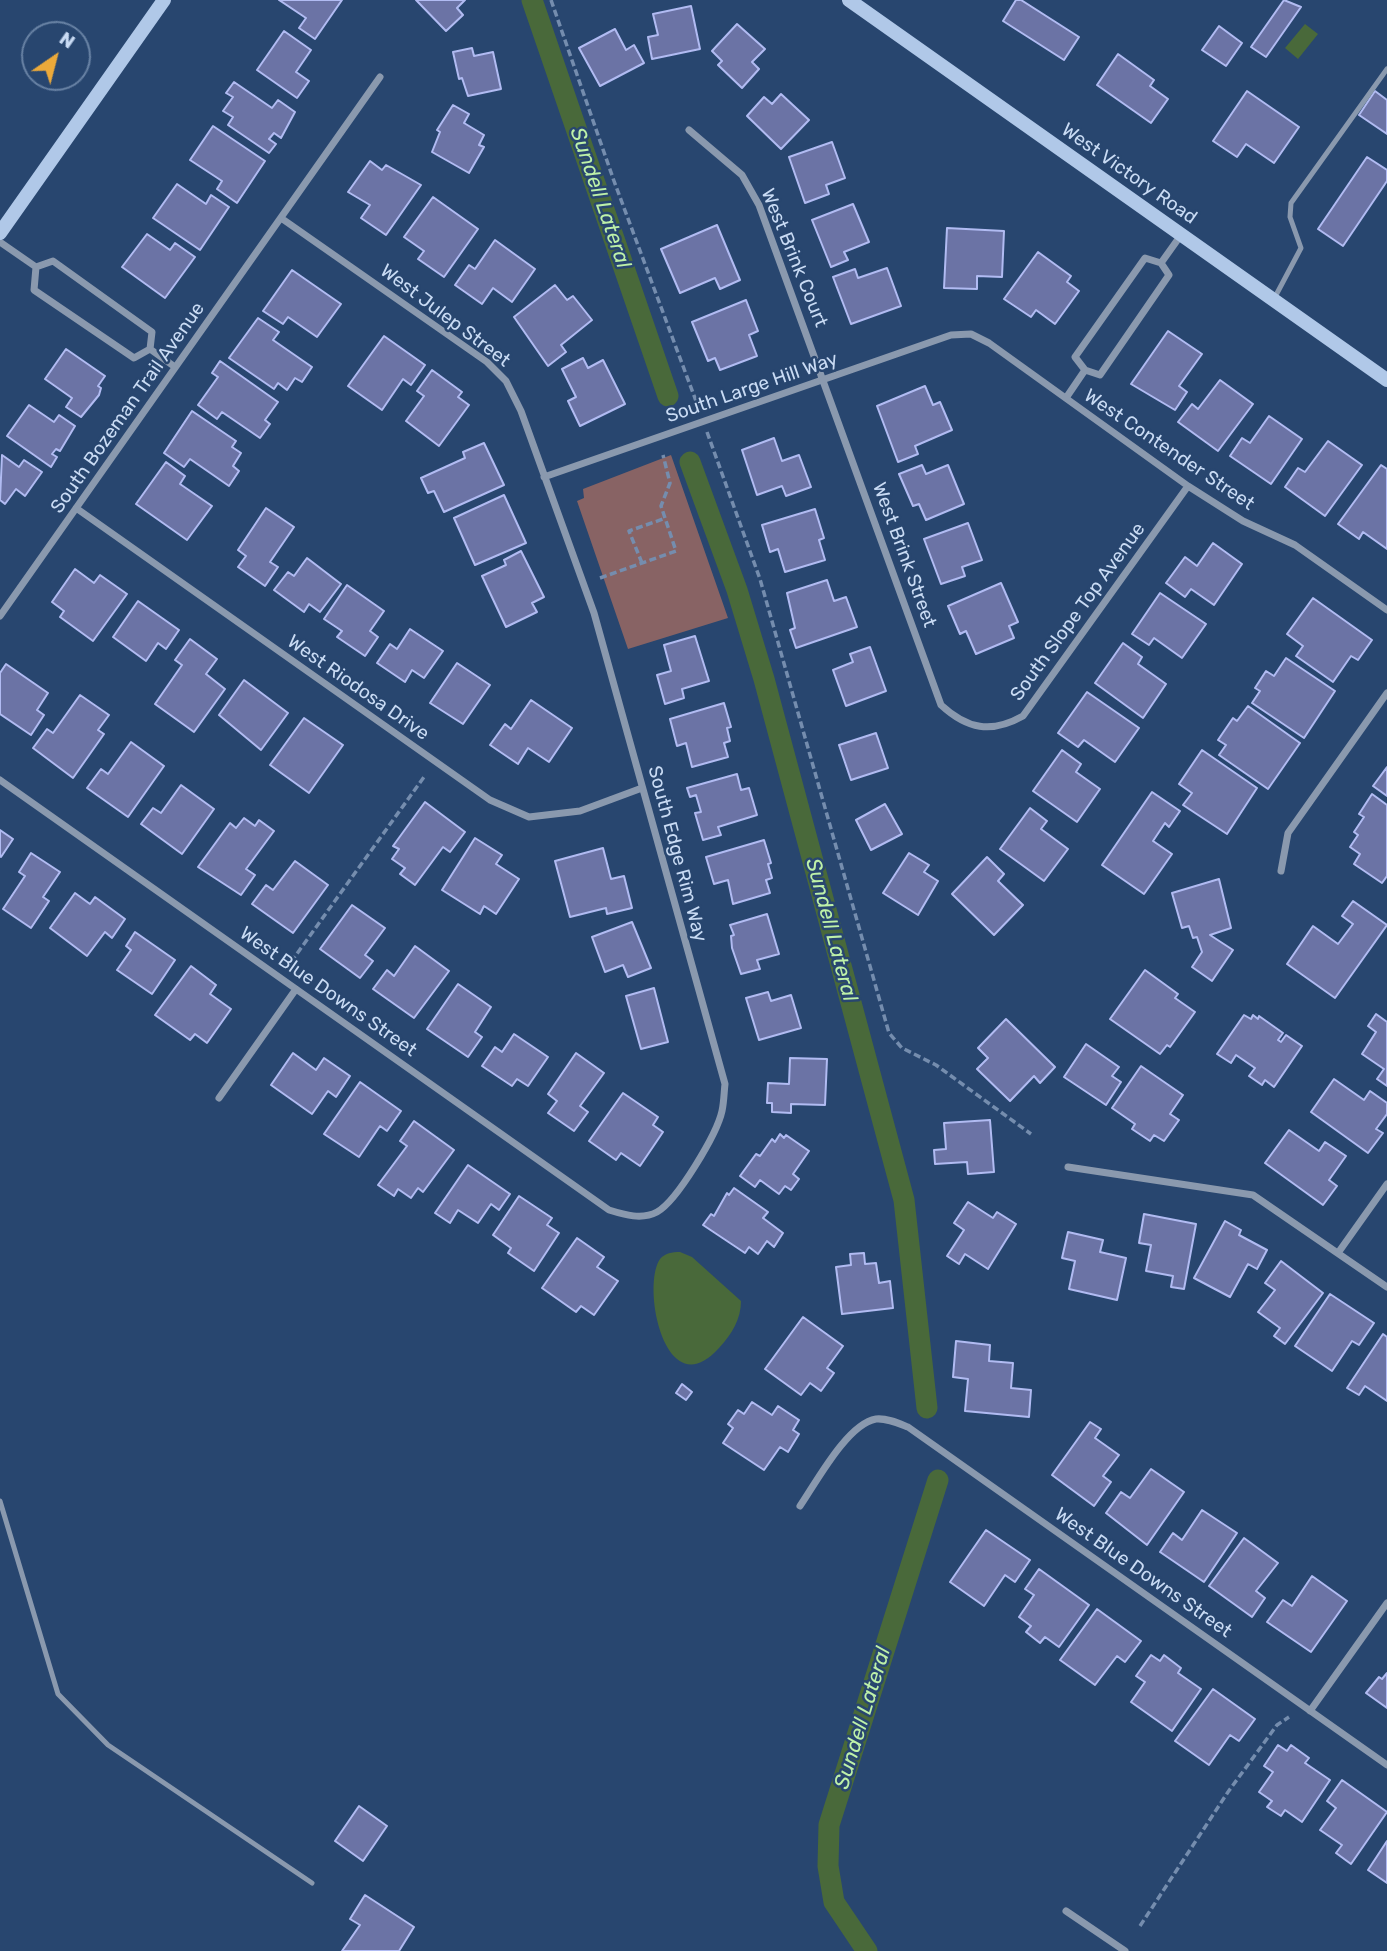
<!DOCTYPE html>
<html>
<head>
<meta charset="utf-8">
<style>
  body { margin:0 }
  #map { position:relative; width:1387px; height:1951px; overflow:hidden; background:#28466f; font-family:Rubik,sans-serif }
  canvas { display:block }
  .north { position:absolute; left:21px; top:21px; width:70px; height:70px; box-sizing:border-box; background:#28466f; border:2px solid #6882a4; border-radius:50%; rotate:35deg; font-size:19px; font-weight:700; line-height:28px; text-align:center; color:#c9dbf4 }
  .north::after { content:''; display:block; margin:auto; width:24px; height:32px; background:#eba93a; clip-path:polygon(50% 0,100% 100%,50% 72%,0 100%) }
</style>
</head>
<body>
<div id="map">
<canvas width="1387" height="1951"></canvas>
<div class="north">N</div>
</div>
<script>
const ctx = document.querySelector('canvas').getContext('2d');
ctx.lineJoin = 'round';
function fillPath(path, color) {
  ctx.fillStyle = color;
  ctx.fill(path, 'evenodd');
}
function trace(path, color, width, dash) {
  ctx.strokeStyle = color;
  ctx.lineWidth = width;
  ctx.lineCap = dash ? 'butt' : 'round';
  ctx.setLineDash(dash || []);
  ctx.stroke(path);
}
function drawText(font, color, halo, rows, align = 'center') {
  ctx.font = font + ' Rubik,sans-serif';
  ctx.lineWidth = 5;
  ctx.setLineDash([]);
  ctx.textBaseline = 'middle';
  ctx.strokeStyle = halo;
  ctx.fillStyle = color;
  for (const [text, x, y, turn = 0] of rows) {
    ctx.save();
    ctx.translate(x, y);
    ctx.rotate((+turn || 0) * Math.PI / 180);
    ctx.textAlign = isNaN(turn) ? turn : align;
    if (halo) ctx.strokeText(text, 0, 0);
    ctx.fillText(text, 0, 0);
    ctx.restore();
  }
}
const green = new Path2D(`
  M671,455l57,163 -100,31 -51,-148 7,-3 -1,-9z`);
const water = new Path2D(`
  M1305,24l13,10 -20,25 -13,-11z
  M680,1252l12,5 49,44c0,18 -9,33 -22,47 -54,60 -78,-62 -59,-89 5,-6 12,-7 20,-7z`);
const canal = new Path2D(`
  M532,0l136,396
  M690,462l47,128 27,89 140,521 23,208
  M867,1951l-33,-49 -6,-36 1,-41 109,-345`);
const building = new Path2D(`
  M279,0h63l-27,39 -16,-11 7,-10z
  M416,0h49l-8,8 6,7 -17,16z
  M1016,0h5l58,37 -15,23 -61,-39z
  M1284,0l17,7 -35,50 -15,-10z
  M691,6l9,43 -48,10 -4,-22 10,-2 -5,-21z
  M737,24l28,25 -13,13 7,7 -17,19 -24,-23 4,-4 -10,-10z
  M1219,26l23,17 -16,23 -24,-16z
  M615,29l11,21 8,-5 10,18 -44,23 -21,-38z
  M284,31l27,19 -15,22 13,9 -12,17 -40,-28z
  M472,48l2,8 19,-4 8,37 -33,7 -6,-18 -3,1 -6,-27z
  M1118,54l36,26 -4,6 18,13 -17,24 -54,-38z
  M234,82l38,26 6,-8 17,12 -14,26 -7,-5 -5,6 7,5 -7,9 -41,-28 5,-8 -10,-6 10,-14 -7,-4z
  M1247,91l52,36 -25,36 -28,-19 -9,13 -24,-16z
  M1375,91l12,9v34l-28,-19z
  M781,94l28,26 -28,29 -34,-33 17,-19 8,7z
  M453,105l16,9 -5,9 20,12 -5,10 5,2 -15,26 -37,-21 8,-20 -3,-2z
  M213,126l52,35 -28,42 -20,-14 5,-8 -32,-21z
  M832,142l13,36 -19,7 3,9 -24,9 -16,-46z
  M1367,157l20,13v11l-44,65 -25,-17z
  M370,161l12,9 4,-5 35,20 -35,50 -25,-17 9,-13 -22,-13z
  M177,184l29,20 5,-9 18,12 -29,43 -47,-32z
  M433,197l45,32 -34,48 -26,-18 6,-8 -20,-14z
  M853,204l16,38 -25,10 4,8 -17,7 -19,-47z
  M717,225l23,55 -20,9 -5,-11 -35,15 -19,-44z
  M947,228l57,3 -2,46 -25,-1v13l-33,-1z
  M147,234l23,16 5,-7 20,14 -30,41 -43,-31z
  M495,240l40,29 -23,33 -19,-14 -11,16 -27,-19 14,-20 6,4z
  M1038,252l33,24 -4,6 12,9 -24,33 -19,-14 -5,7 -27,-18z
  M887,268l14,38 -50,18 -18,-47 22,-8 3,9z
  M292,270l49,34 -24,33 -29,-20 -5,7 -20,-13z
  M555,285l12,15 6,-4 19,24 -31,25 5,7 -18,14 -34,-49z
  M746,300l12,31 -9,4 8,21 -37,14 -5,-12 -7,3 -16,-39z
  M258,318l21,14 -6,8 39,27 -10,15 -7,-4 -8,12 -9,-7 -4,6 -45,-31z
  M1168,331l34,23 -23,32 8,6 -12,18 -44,-26z
  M384,336l41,29 -14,20 -8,-6 -21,31 -34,-24z
  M66,349l39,27 -7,10 3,2 -2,7 -18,22 -15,-10 6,-9 -27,-19z
  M583,358l5,10 15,-8 22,44 -45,22 -12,-25 8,-4 -14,-28z
  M220,361l58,41 -13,18 5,4 -10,14 -38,-26 -5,7 -19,-14 20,-28 -6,-4z
  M432,370l30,22 -4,5 11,8 -30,41 -33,-25 18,-25 -7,-5z
  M1220,380l33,24 -35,47 -40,-29 14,-18 6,5z
  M925,386l8,19 7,-3 12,28 -37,16 3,8 -20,8 -21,-56z
  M29,405l25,17 5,-7 16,11 -15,25 -4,-2 -4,5 5,3 -6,10 -44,-31z
  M192,411l44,30 -4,6 9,6 -8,13 6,5 -10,15 -39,-27 -6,8 -20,-14z
  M1269,416l33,23 -31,45 -41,-28 12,-18 8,5z
  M774,438l8,23 17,-6 12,32 -25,9 -4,-10 -25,9 -15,-45z
  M1328,441l34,24 -37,51 -40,-29 13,-19 7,4z
  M484,443l20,42 -60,27 -10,-21 -6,2 -7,-15 44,-20 -2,-6z
  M2,455l17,12 5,-7 18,12 -17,24 -9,-7 -11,15 -5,-4z
  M166,462l19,14 -5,8 32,22 -25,34 -51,-36z
  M922,465l4,9 22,-9 16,39 -38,16 -7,-16 -6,2 -14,-32z
  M1381,465l6,4v80l-24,-17 -4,7 -21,-15z
  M504,495l22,48 -51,22 -21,-47z
  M266,508l28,19 -24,35 8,5 -13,19 -27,-19 8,-11 -8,-6z
  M815,509l9,29 -5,2 6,20 -40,12 -7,-23 -8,3 -8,-27z
  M968,523l14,37 -20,7 3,9 -24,8 -17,-45z
  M1213,543l29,21 -28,41 -23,-16 -6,8 -19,-14 19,-26 12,9z
  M521,551l23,46 -12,6 5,9 -31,15 -24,-51 24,-11 -2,-5z
  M307,558l34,26 -21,28 -11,-8 -5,8 -30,-22 14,-18 6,4z
  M75,569l19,14 6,-8 27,19 -34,47 -33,-24 4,-6 -12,-9z
  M827,580l7,21 12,-4 11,30 -61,21 -6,-18 5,-2 -8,-35z
  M1001,583l17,39 -9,4 5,12 -38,16 -10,-23 -6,3 -12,-28z
  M347,585l37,26 -14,20 8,6 -13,19 -28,-19 5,-6 -18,-12z
  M1160,593l46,31 -24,34 -28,-20 -5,7 -17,-11z
  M1313,598l59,42 -14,20 -7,-4 -18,26 -37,-26 7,-10 -16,-12z
  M138,601l41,29 -13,19 -8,-6 -12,18 -33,-24z
  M410,629l33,22 -19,27 -12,-8 -7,12 -28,-19 13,-19 7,5z
  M695,636l14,45 -27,8 2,9 -19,6 -8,-29 14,-4 -7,-26z
  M190,639l27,20 -11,15 19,15 -31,43 -39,-28 27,-39 -7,-5z
  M1123,643l19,14 -4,7 28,20 -23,34 -48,-35z
  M870,647l16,44 -40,15 -13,-36 20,-8 -3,-8z
  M1286,658l49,33 -31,47 -52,-35 8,-12 -5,-3 11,-17 8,5z
  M457,663l33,22 -27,39 -33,-21z
  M6,664l42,29 -11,17 7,5 -13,20 -31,-21v-41z
  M244,680l44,33 -27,37 -42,-35z
  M1087,692l52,36 -24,34 -31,-22 -6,7 -20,-14z
  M80,695l29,20 -11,15 6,4 -31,44 -40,-30 14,-19 6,4z
  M531,700l41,28 -23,34 -21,-14 -10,16 -28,-19 15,-21 6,5z
  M724,703l7,24 -4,1 3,13 -6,2 4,14 -36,10 -6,-24 -9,3 -7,-27z
  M1248,706l52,37 -32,46 -49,-34 7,-10 -8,-5 15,-22 4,3z
  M304,718l39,27 -34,48 -39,-28z
  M876,733l12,35 -37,12 -12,-35z
  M131,742l33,24 -36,51 -41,-29 14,-19 7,5z
  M1062,750l19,14 -5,8 24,17 -23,33 -44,-31z
  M1202,750l55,38 -30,46 -44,-29 9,-12 -13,-9z
  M1387,767v29l-14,-10z
  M737,774l4,16 8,-2 8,27 -39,12 3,8 -18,5 -8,-27 6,-1 -5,-17 -6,2 -3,-9z
  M181,785l33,24 -32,45 -41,-30 12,-16 8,5z
  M1152,792l28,19 -11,16 -4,-4 -12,18 19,13 -28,40 -42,-29z
  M1372,794l15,11v71l-5,7 -28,-19 6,-10 -10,-7 8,-12 -4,-3 10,-15 -5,-3z
  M425,802l40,30 -15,20 -7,-5 -28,38 -15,-11 5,-6 -13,-9 7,-10 -6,-3z
  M885,804l17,30 -31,16 -15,-30z
  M1030,808l17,13 -6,8 27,20 -24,32 -44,-32z
  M244,818l11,8 4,-6 15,11 -28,38 9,6 -14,20 -43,-28 32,-44 6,5z
  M0,830l13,9 -12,18 -1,-1z
  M475,838l27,17 -6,9 23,15 -23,35 -12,-8 -4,8 -38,-24z
  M764,840l7,23 -3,1 4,14 -6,2 4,13 -37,11 -5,-24 -14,4 -8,-27z
  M603,848l8,31 13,-3 8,32 -25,6 -1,-6 -36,9 -15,-56z
  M31,853l29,19 -17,25 6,4 -18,27 -28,-19 22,-33 -6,-4z
  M909,853l20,12 -5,7 14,9 -20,34 -35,-22z
  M987,857l17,17 -6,7 25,24 -29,30 -42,-41z
  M295,861l33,24 -35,48 -41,-29 14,-19 7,5z
  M1219,879l12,49 -21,7 23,15 -21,31 -20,-14 10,-15 -5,-15 -4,1 -4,-12 -7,2 -10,-35z
  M75,893l15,11 5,-7 30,22 -13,19 -7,-6 -18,24 -37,-28z
  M1353,901l34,24 -52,73 -48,-34 26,-38 25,18 15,-20 -11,-8z
  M352,905l33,23 -20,27 8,6 -13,17 -40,-29z
  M767,914l12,40 -22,6 3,9 -19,5 -9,-26 -1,-12 3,-1 -4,-10z
  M632,922l19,46 -23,9 -5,-12 -18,7 -13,-35z
  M135,932l40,28 -23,34 -35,-24 14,-20 -5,-4z
  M415,946l34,25 -35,47 -41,-29 14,-19 7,6z
  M191,966l25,19 -6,9 21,15 -24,34 -12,-9 -5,6 -35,-25z
  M1145,970l33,24 -3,4 20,14 -25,35 -3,-2 -7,9 -50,-35z
  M458,984l33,23 -16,25 7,5 -14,20 -41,-28z
  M654,988l14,54 -27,7 -15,-53z
  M768,992l3,9 20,-6 10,33 -42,12 -13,-42z
  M1376,1014l11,8v64l-10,-7 7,-10 -22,-15 14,-22 -8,-6z
  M1244,1015l7,4 2,-4 5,4 1,-3 24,17 -5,7 3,2 5,-7 16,11 -28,41 -9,-7 -3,5 -13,-9 6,-8 -19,-13 -5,8 -14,-9z
  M1006,1019l49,48 -15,16 -6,-7 -24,25 -33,-32 11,-11 -10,-10z
  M514,1034l34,23 -20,29 -11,-7 -5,7 -30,-20 13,-19 7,5z
  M1086,1044l33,23 -7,9 9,6 -15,23 -42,-28z
  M293,1053l23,17 8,-12 26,18 -14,21 -8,-6 -16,23 -41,-29z
  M576,1053l28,20 -24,33 8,6 -14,19 -26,-18 9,-12 -9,-7z
  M790,1058l37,1 -2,46 -34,-1v9l-19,-1v-9h-5l1,-20 21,1z
  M1141,1066l42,29 -13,19 9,6 -15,21 -10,-6 -4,6 -18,-12 3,-5 -23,-16z
  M1334,1079l30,21 6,-9 17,12v11l-11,15 7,4 -15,20 -57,-41z
  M360,1082l41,29 -14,20 -7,-5 -21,31 -35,-23z
  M623,1093l35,24 -5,8 10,7 -23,34 -19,-13 -5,7 -27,-19z
  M990,1120l4,52 -26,2 -1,-12 -32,2 -1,-14 12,-1 -2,-26z
  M414,1121l40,29 -31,42 -5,-4 -7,10 -13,-9 -4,7 -16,-11 29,-39 -7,-5z
  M1289,1130l30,21 6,-9 21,14 -17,24 8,6 -14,19 -58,-42z
  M780,1134l4,4 2,-3 23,16 -16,23 6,5 -8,11 -6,-4 -6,8 -19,-14 -5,7 -15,-11 16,-22 4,2 12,-17 3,3z
  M468,1165l42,29 -11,16 -8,-6 -13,19 -20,-13 -8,13 -15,-10z
  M734,1188l34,24 -5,6 20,15 -9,14 -7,-6 -9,13 -9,-7 -4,6 -42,-28 8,-11 3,2 13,-23 2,2z
  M519,1196l33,22 -5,7 12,8 -25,38 -26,-18 3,-5 -18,-13z
  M968,1202l25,16 4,-6 19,12 -28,45 -23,-15 -6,10 -12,-8 17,-26 -10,-7z
  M1144,1214l52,10 -12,65 -13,-2 2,-11 -27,-5 5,-26 -12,-2z
  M1225,1221l16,9 -2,5 28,15 -10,19 -9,-5 -18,33 -36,-19z
  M1068,1232l35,8 -3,12 26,6 -9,42 -48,-11 6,-28 -13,-3z
  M577,1238l27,19 -7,10 21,14 -24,34 -13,-9 -5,6 -34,-24z
  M864,1253l1,11 11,-1 3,20 11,-2 3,27 -51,6 -6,-47 15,-2 -1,-11z
  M1281,1261l42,32 -38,51 -11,-8 6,-8 -22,-16 17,-22 -10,-7z
  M1330,1294l44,29 -15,22 -7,-4 -20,30 -37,-25z
  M803,1317l40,29 -16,22 7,5 -13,18 -11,-8 -9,12 -36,-26z
  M1383,1334l4,3v64l-22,-15 -6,9 -12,-7z
  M956,1341l34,4 -1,16 24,2 -2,25 20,2 -2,27 -64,-6 3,-32 -15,-2z
  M682,1384l10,8 -6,8 -10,-7z
  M752,1402l20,13 6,-9 21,14 -6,10 6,4 -11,18 -8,-5 -16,23 -41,-27 10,-15 -5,-4 10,-14 6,4z
  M1090,1422l11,7 -6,9 24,17 -16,21 8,6 -17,24 -42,-31z
  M1151,1469l33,23 -37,53 -41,-32 15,-21 9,6z
  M1202,1510l35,23 -33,49 -44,-30 13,-19 9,7z
  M986,1530l44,30 -15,22 -10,-7 -21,31 -34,-24z
  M1244,1538l34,25 -22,28 9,7 -13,19 -43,-31z
  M1039,1569l50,36 -30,42 -14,-10 -5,6 -14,-11 5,-6 -12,-9 15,-22 -9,-6z
  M1312,1576l35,25 -36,51 -44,-30 16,-22 9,6z
  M1097,1609l44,32 -16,21 -8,-6 -22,29 -35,-25z
  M1151,1655l9,6 4,-6 17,13 -3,5 23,16 -29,42 -41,-29 14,-20 -9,-6z
  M1387,1673v35l-21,-15 13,-16 3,2z
  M1213,1689l42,30 -16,22 -9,-6 -21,30 -34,-24z
  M1278,1745l9,6 4,-6 18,13 -4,5 25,17 -28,42 -17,-12 -4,6 -14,-9 5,-6 -13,-9 14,-20 -9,-6z
  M1342,1780l45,32 -36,52 -15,-11 6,-8 -22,-15 16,-22 -9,-7z
  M359,1806l28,20 -24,35 -28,-20z
  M1387,1841v42l-19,-13z
  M365,1895l49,32 -15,24h-57l18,-26 -10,-6z`);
const path = new Path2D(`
  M551,0l63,181 85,228
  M707,432l53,147 129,454 13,15 34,17 95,69
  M642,563l-13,-32 34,-12
  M600,578l76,-27 -15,-45 9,-23 -7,-28
  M291,962l133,-185
  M1140,1926l88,-134 49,-67 12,-8`);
const lane = new Path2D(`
  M1275,297l26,-49 -11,-31 1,-14 96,-134
  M0,1501l58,193 50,51 204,138`);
const street = new Path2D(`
  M689,130l53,45 17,30 182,500c26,24 50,29 82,11l165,-230
  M0,242l36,25
  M1145,258l16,5 8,12 -69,100 -15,-5 -10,-13z
  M1161,263l20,-28
  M36,267l-2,23 100,68 16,-9
  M36,267l17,-6 99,71 -2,17
  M150,349l25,18
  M1066,398l19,-28
  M544,477l407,-142 20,-1 18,9 199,143 55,35 52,24 92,65
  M76,508l414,292 39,17 51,-6 62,-23
  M0,616l380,-539
  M0,780l609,430c16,5 33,10 48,2 20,-11 60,-78 65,-101 2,-9 2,-19 3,-27l-131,-471 -73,-202 -15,-30 -19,-19 -206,-144
  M1281,871l7,-38 99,-140
  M219,1098l77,-109
  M1068,1167l185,28 134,92
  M1338,1253l49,-69
  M800,1506c16,-23 47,-82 76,-87 11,-1 22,4 32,8l479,338
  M1310,1711l77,-108
  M1066,1911l59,40`);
const secondary = new Path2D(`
  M849,0l538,380
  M0,233l164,-233`);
const streetNames = [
  ["West Victory Road",1129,174,35],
  ["West Brink Court",794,258,68],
  ["West Julep Street",445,316,37],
  ["South Large Hill Way",752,388,-19],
  ["South Bozeman Trail Avenue",128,408,-55],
  ["West Contender Street",1169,450,34],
  ["West Brink Street",904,555,70],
  ["South Slope Top Avenue",1078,612,-54],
  ["West Riodosa Drive",358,688,35],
  ["South Edge Rim Way",677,854,75],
  ["West Blue Downs Street",328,992,35],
  ["West Blue Downs Street",1143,1573,35]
];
const waterNames = [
  ["Sundell Lateral",600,198,71],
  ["Sundell Lateral",831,930,75],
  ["Sundell Lateral",863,1718,-73]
];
fillPath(green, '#886364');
fillPath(water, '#49693a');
trace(canal, '#49693a', 21);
fillPath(building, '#6b73a5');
trace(building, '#b1bbf2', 2);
trace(path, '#758dae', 3.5, [7, 3.5]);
trace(lane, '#8a99ae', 5);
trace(street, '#8a99ae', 7);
trace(secondary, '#b0c8e8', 14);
drawText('19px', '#c9dbf4', '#28466f', streetNames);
drawText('italic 21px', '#bef1a8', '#28466f', waterNames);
</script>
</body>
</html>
